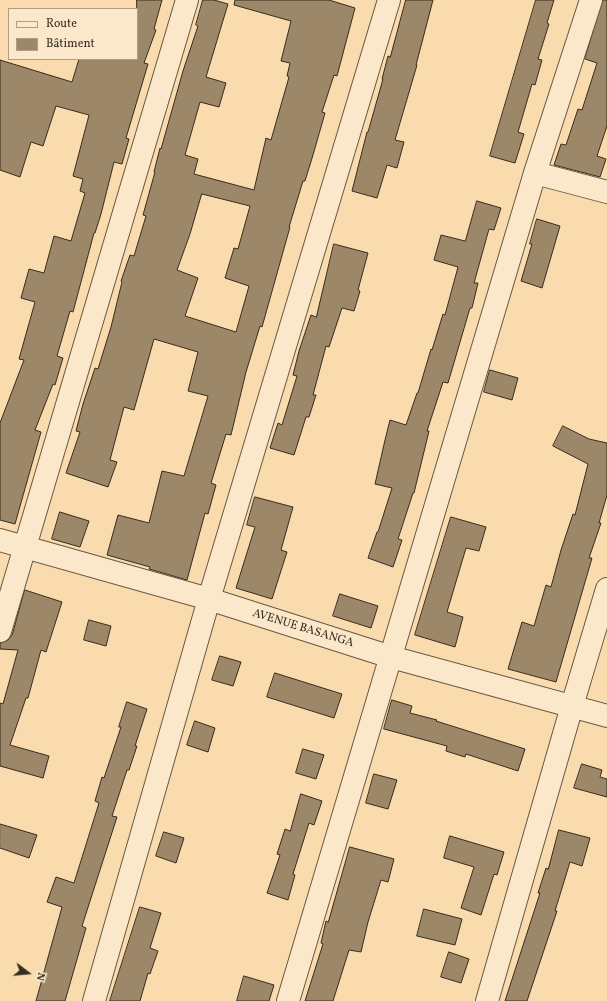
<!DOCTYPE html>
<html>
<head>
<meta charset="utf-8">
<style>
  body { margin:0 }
  #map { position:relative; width:607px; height:1001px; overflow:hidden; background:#f9dbae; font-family:Vollkorn,serif }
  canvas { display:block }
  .legend { position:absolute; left:8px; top:8px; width:130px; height:52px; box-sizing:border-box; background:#fbe8ca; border:1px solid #ad9d85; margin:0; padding:5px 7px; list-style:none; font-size:12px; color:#372c1e }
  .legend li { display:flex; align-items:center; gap:8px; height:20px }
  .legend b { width:20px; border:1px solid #ad9d85 }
  .north { position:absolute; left:8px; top:953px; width:40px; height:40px; -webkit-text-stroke:3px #fbe8ca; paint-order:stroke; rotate:106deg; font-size:11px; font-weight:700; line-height:16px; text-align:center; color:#372c1e }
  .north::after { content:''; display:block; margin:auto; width:14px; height:18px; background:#372c1e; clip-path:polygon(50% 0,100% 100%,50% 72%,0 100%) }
</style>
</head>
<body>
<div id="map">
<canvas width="607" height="1001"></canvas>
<ul class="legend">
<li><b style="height:5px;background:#fbe8ca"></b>Route</li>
<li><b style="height:11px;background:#9c8769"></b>Bâtiment</li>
</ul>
<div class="north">N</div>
</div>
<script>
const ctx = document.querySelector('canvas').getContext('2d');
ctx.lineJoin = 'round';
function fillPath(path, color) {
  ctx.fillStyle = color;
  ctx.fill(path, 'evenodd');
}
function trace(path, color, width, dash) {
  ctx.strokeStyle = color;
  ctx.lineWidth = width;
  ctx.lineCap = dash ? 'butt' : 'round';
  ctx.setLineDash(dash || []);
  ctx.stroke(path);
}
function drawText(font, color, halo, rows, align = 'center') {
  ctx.font = font + ' Vollkorn,serif';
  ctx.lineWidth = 3;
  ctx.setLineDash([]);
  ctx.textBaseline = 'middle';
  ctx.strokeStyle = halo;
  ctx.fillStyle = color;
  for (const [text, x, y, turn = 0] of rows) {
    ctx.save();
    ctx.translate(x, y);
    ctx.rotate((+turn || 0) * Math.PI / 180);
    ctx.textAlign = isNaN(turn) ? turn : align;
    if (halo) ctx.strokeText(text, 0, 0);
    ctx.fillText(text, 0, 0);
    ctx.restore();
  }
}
const building = new Path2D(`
  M137,0h25l-8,29 2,1 -12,33 4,1 -22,74 3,1 -7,25 -8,-2 -13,52 -6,19h-1l-21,79 -3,-1 -13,45 6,2 -8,27 -2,-1 -18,46 6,2 -26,92 -15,-4v-97l24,-63 -5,-1 16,-57 -14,-4 8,-29 15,4 10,-37 17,5 14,-48 -5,-2 3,-12 -10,-3 16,-61 -33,-9 -13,40 -12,-4 -11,35 -20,-7v-110l72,22 7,-23h58z
  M203,0h11l14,4 -22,73 20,6 -7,24 -19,-5 -15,53 13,4 -4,15 60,16 12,-52 5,2 18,-63 -2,-1 3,-13 -9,-2 10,-40 -57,-16 1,-5h94l26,8 -18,68 -3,-1 -12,37 3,1 -12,42 -8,26h-2l-14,46h1l-28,100 -2,-1 -14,46 -15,63 -5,-1 -15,49 5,2 -8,29 -3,-1 -18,67 -38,-11 1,-2 -43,-12 11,-40 31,8 13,-52 22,5 24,-80 -20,-5 10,-39 -44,-13 -20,71 -10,-3 -14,53 7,2 -9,25 -42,-14 14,-41 -4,-1 7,-27 12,-36 3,1 13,-42 11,-45 -1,-1 9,-26 4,1 12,-40 -3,-1 12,-43h-1l6,-24 1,1 22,-78 15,-45 -2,-1zM202,194l48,12 -12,43 -4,-1 -9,30 24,8 -13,46 -51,-16 13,-38 -21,-8 13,-36z
  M406,0h27l-17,65h1l-22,75 9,2 -7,26 -10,-3 -10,33 -25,-7 15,-59h1l15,-53h-1l6,-23 2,1z
  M536,0h18l-7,23 2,1 -11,35 4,1 -7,25 -3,-1 -14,48 6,2 -9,29 -25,-7z
  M603,0h4v126l-10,30 9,3 -6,18 -46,-12 7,-21 5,1 12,-36 4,1 15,-47 -12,-4z
  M477,201l24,7 -7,22 -5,-1 -15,54h4l-6,25h-2l-22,75 -5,-1 -16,49h2l-15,62h-1l-15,46 4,1 -9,27 -25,-9 9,-26h1l14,-44 -17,-4 10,-44 5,-20 16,5 11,-32h1l13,-44 1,1 11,-36 2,1 13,-48 -24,-7 7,-25 24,6z
  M537,219l23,7 -18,62 -21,-7 11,-37h-2z
  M334,244l34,9 -10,37 2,1 -6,20 -12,-3 -13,39 -3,-1 -13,49h3l-7,22h-3l-12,38 -24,-7 8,-25 4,2 15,-49 -4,-1 6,-24 12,-36 5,2z
  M490,370l28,8 -6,22 -28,-8z
  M563,426l26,13 18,4v52l-8,28h2l-12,35h3l-36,124 -48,-13 14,-47 12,4 12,-41 5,2 10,-37 12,-36 2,1 13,-51 -35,-18z
  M255,497l38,10 -12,43 6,2 -15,47 -36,-11 19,-61 -8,-2z
  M60,512l29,9 -9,26 -28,-8z
  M451,517l35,10 -7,24 -13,-3 -19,64 16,5 -8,30 -40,-12z
  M25,590l37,12 -16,50 -5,-2 -13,48h-2l-16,47 39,11 -6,22 -43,-12v-63l3,1 15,-54 -18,-1v-6l8,-3 4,-5z
  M340,594l38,12 -7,22 -38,-12z
  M89,620l22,6 -5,20 -22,-6z
  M220,656l21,6 -8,24 -21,-6z
  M275,673l67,21 -8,24 -67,-21z
  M392,700l20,6 -2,7 27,7 -1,1 89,28 -7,22 -52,-17 -1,3 -19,-6 1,-5 -63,-17z
  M127,702l20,7 -12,37h2l-8,24h-2l-15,46 5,1 -35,109 4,2 -21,73h-29l26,-94 -15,-5 9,-25 18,6 25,-80 -4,-2 7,-24 2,1 17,-51h-2z
  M195,721l20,7 -7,24 -21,-7z
  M303,749l21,6 -8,24 -20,-6z
  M582,764l20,6 -2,7 7,2v18l-33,-9z
  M374,774l23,6 -9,29 -22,-6z
  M301,794l21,7 -8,24 -5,-2 -16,51 2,1 -7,25 -21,-7 13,-38 -3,-1 8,-25 5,2z
  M0,824l37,11 -8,23 -29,-10z
  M559,830l31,8 -8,28 -12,-4 -15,49h2l-30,90h-22l35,-108h-2l8,-25 2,1z
  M164,832l20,6 -8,25 -20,-7z
  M450,836l54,16 -7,23 -3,-1 -13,41 -20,-7 13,-41 -30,-9z
  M350,847l44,12 -6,23 -7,-2 -13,42 -7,30 -12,-2 -16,51h-28l18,-57 -2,-1 5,-22 2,1z
  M140,907l21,6 -11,35 8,3 -8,23 -2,-1 -8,28h-30z
  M424,909l38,10 -7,26 -38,-9z
  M449,952l20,7 -8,24 -20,-6z
  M244,976l30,9 -5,16h-32z`);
const street = new Path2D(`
  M535,173l72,19
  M0,540l209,59 182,58 216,59
  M0,631l187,-631
  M94,1001l115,-402 180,-599
  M288,1001l247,-828 56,-173
  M487,1001l85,-295 35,-117`);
const streetNames = [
  ["AVENUE BASANGA",303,629,17]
];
fillPath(building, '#9c8769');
trace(building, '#372c1e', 1);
trace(street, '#685842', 24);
trace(street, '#fbe8ca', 22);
drawText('12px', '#372c1e', '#fbe8ca', streetNames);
</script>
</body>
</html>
